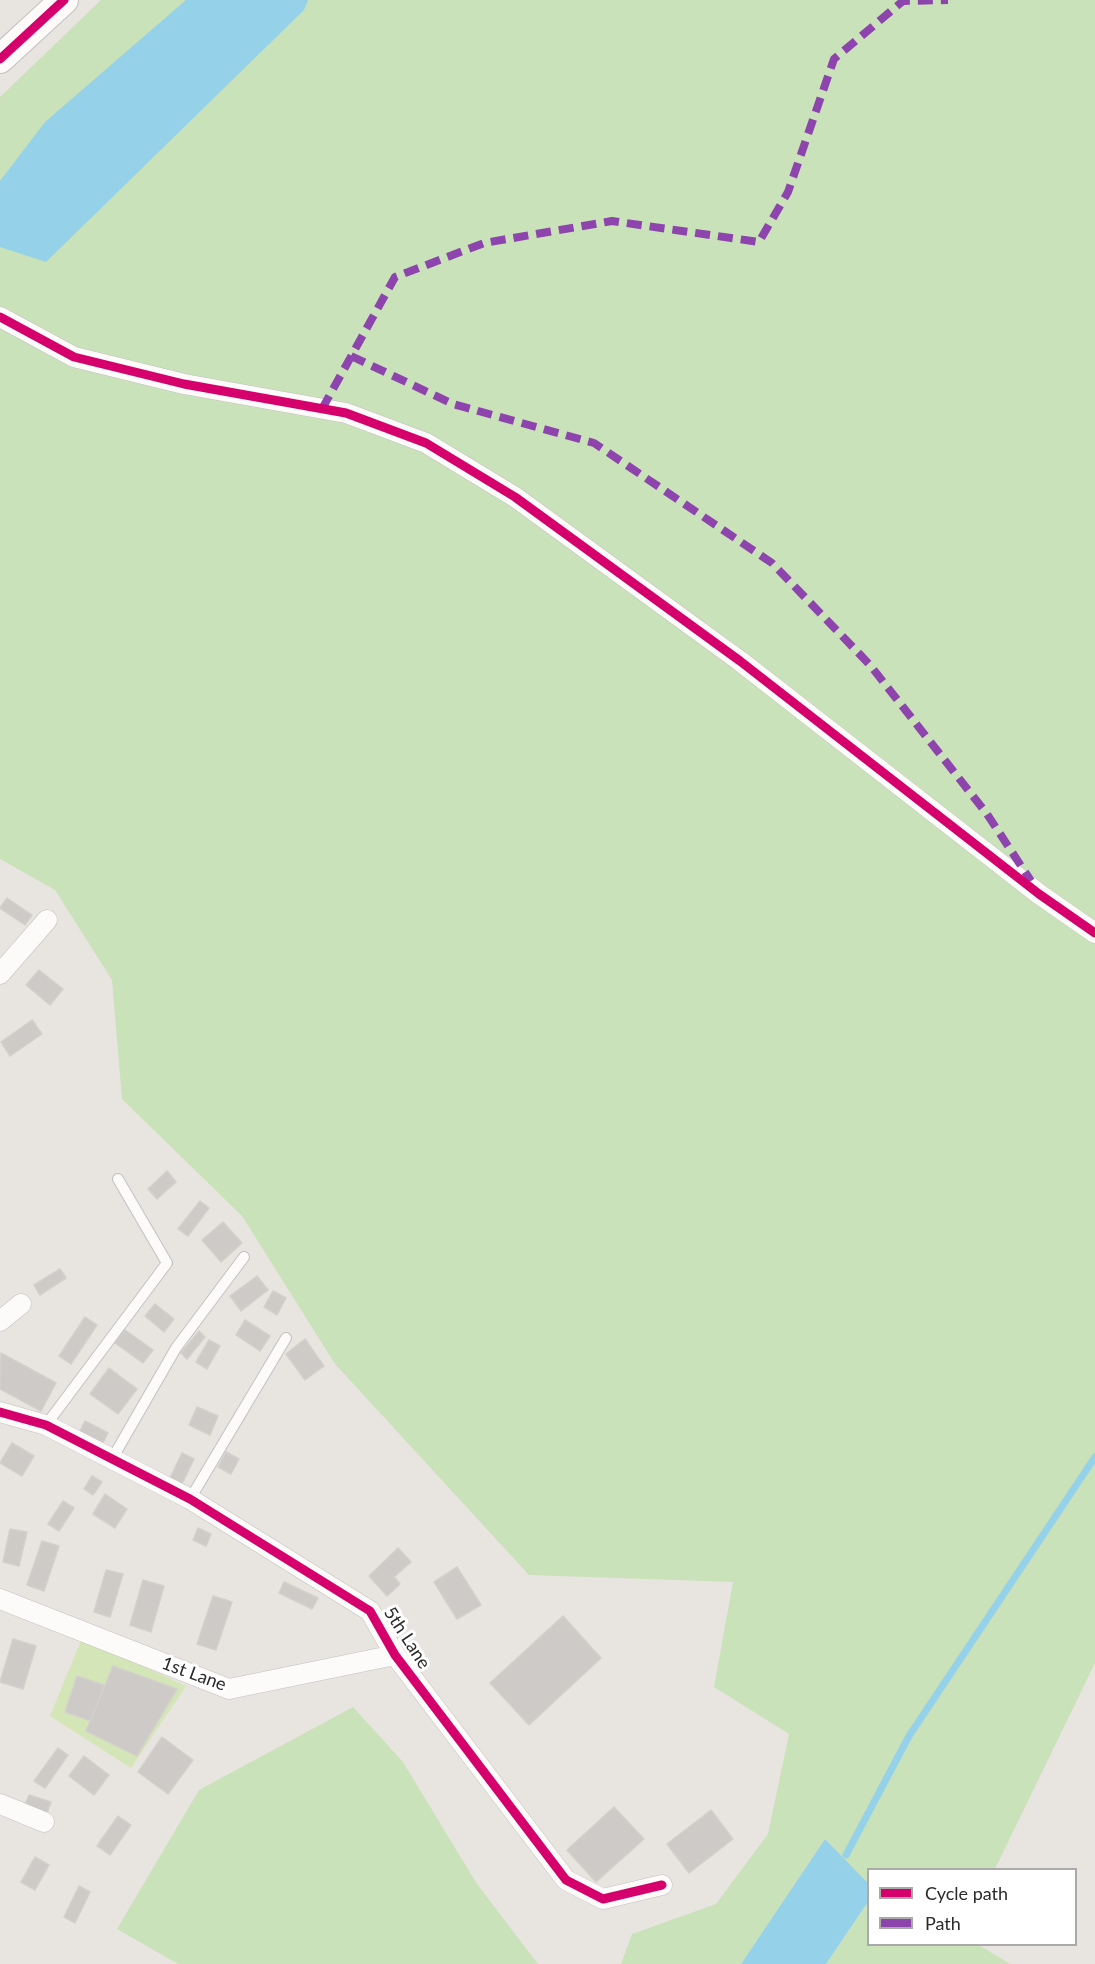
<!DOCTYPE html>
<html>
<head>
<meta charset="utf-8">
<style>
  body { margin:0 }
  #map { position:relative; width:1095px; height:1964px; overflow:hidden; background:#e8e4e0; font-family:Lato,sans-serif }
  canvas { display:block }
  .legend { position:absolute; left:867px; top:1868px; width:210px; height:78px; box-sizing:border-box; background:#fff; border:2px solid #aaa; margin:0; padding:8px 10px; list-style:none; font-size:18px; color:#2a2a2a }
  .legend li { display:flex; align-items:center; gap:12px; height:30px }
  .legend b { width:30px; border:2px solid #aaa }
</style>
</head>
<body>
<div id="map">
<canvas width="1095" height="1964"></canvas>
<ul class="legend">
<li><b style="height:8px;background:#d6006c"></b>Cycle path</li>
<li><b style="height:8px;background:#8e44ad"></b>Path</li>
</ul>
</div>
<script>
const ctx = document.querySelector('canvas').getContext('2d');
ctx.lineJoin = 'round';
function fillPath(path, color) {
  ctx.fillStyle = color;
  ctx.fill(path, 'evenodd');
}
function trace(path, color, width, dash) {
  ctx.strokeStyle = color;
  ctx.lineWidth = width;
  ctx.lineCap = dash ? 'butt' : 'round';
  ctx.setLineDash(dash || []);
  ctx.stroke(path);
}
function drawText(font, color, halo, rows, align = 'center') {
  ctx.font = font + ' Lato,sans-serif';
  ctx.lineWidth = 6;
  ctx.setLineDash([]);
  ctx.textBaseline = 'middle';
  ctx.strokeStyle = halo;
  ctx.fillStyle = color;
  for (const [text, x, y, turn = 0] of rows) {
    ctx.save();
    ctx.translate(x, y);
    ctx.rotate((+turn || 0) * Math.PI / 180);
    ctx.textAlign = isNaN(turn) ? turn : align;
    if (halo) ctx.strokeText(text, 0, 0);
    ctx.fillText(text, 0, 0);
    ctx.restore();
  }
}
const green = new Path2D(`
  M101,0h994v1663l-100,206 -127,1v13l-43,-44 -84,125h-120l11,-30 84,-30 52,-70 21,-100 -75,-47 19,-105 -204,-7 -194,-211 -93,-148 -120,-117 -10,-119 -57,-90 -55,-31v-762z
  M353,1707l50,55 74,122 61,80h-360l-61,-35 82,-139z
  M868,1902v42l111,1 31,19h-184z`);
const pitch = new Path2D(`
  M82,1638l104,48 -55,82 -81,-52z`);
const water = new Path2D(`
  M186,0h122l-4,10 -258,252 -46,-15v-66l45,-59z
  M825,1839l43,44v19l-42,62h-85z`);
const stream = new Path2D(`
  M846,1855l63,-119 186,-279`);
const building = new Path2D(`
  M7,898l25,17 -7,10 -25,-17z
  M39,970l24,19 -13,16 -24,-20z
  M32,1020l10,14 -32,22 -9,-14z
  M167,1171l9,11 -19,17 -9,-10z
  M200,1201l9,7 -21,28 -10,-7z
  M223,1222l19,21 -21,19 -19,-22z
  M60,1269l6,9 -26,17 -6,-10z
  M257,1276l11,14 -27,21 -11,-15z
  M273,1291l13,7 -9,17 -13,-8z
  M155,1304l19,15 -10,13 -19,-16z
  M85,1317l12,8 -26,39 -12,-8z
  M245,1320l25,16 -10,15 -24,-16z
  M125,1330l28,20 -10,13 -28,-20z
  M199,1331l6,6 -18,22 -6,-6z
  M305,1339l19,27 -19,14 -19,-26z
  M209,1340l11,6 -13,23 -11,-7z
  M1,1353l55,30 -15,28 -41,-22z
  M109,1368l28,21 -19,25 -28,-20z
  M197,1407l21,9 -8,19 -21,-10z
  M85,1421l23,12 -6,12 -23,-12z
  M12,1443l22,13 -12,20 -22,-13z
  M226,1452l13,7 -8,15 -13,-7z
  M182,1453l12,6 -12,25 -12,-6z
  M92,1476l10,6 -9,13 -9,-6z
  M105,1494l22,15 -12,19 -22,-14z
  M63,1501l11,7 -15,23 -11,-7z
  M198,1528l13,6 -5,12 -13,-6z
  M10,1529l17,3 -8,34 -16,-4z
  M42,1541l17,5 -15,45 -17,-6z
  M398,1548l13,14 -17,15 6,7 -13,12 -18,-20z
  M457,1567l24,38 -24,14 -23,-37z
  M106,1570l17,4 -13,43 -16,-5z
  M143,1580l21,6 -13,46 -21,-7z
  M284,1582l34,16 -6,11 -33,-16z
  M213,1596l19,6 -16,48 -19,-6z
  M563,1616l38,42 -72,67 -39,-42z
  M13,1639l23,7 -13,43 -23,-7z
  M113,1666l64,23 -40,67 -51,-25z
  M77,1676l27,9 -13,36 -26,-9z
  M162,1737l31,23 -25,34 -30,-22z
  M58,1748l10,7 -23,33 -11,-7z
  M84,1756l25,19 -15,20 -25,-19z
  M29,1795l22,7 -4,11 -22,-8z
  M614,1807l30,32 -48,43 -29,-32z
  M711,1810l22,29 -44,34 -22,-29z
  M118,1816l13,9 -21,30 -13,-9z
  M35,1857l14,8 -14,25 -14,-8z
  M79,1886l11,6 -15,31 -11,-6z`);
const lane = new Path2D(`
  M46,1425l121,-162 -49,-84
  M112,1459l64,-111 68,-91
  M190,1499l96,-161`);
const street = new Path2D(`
  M0,317l74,40 110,27 162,29 80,30 89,54 225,164 299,233 56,39
  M0,974l47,-54
  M0,1321l21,-17
  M0,1412l46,13 144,74 180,112 25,44 171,225 37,19 59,-14
  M0,1599l229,90 166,-34
  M0,1804l44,18`);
const secondary = new Path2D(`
  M0,59l64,-59`);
const quiet = new Path2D(`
  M351,356l102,48 141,39 178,120 98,102 117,149 44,67
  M322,409l73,-132 89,-34 128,-22 147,21 29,-50 46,-133 69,-58 45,-1`);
const cycleway = new Path2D(`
  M0,59l64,-59
  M0,317l74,40 110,27 162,29 80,30 89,54 225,164 299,233 56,39
  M0,1412l46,13 144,74 180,112 25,44 171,225 37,19 59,-14`);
const streetNames = [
  ["5th Lane",407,1638,57],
  ["1st Lane",194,1674,20]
];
fillPath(green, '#cae2ba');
fillPath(pitch, '#d4e6b7');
fillPath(water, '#95d1e8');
trace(stream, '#95d1e8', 7);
fillPath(building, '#cdcac7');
trace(building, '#d3d0cc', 1.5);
trace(lane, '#c2c0c1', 12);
trace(street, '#c2c0c1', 21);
trace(secondary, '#c2c0c1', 30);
trace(lane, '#fcfbfa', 10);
trace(street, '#fcfbfa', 20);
trace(secondary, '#fcfbfa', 28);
trace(quiet, '#8e44ad', 8, [15, 8]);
trace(cycleway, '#d6006c', 9);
drawText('18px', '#2a2a2a', '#fff', streetNames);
</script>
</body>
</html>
